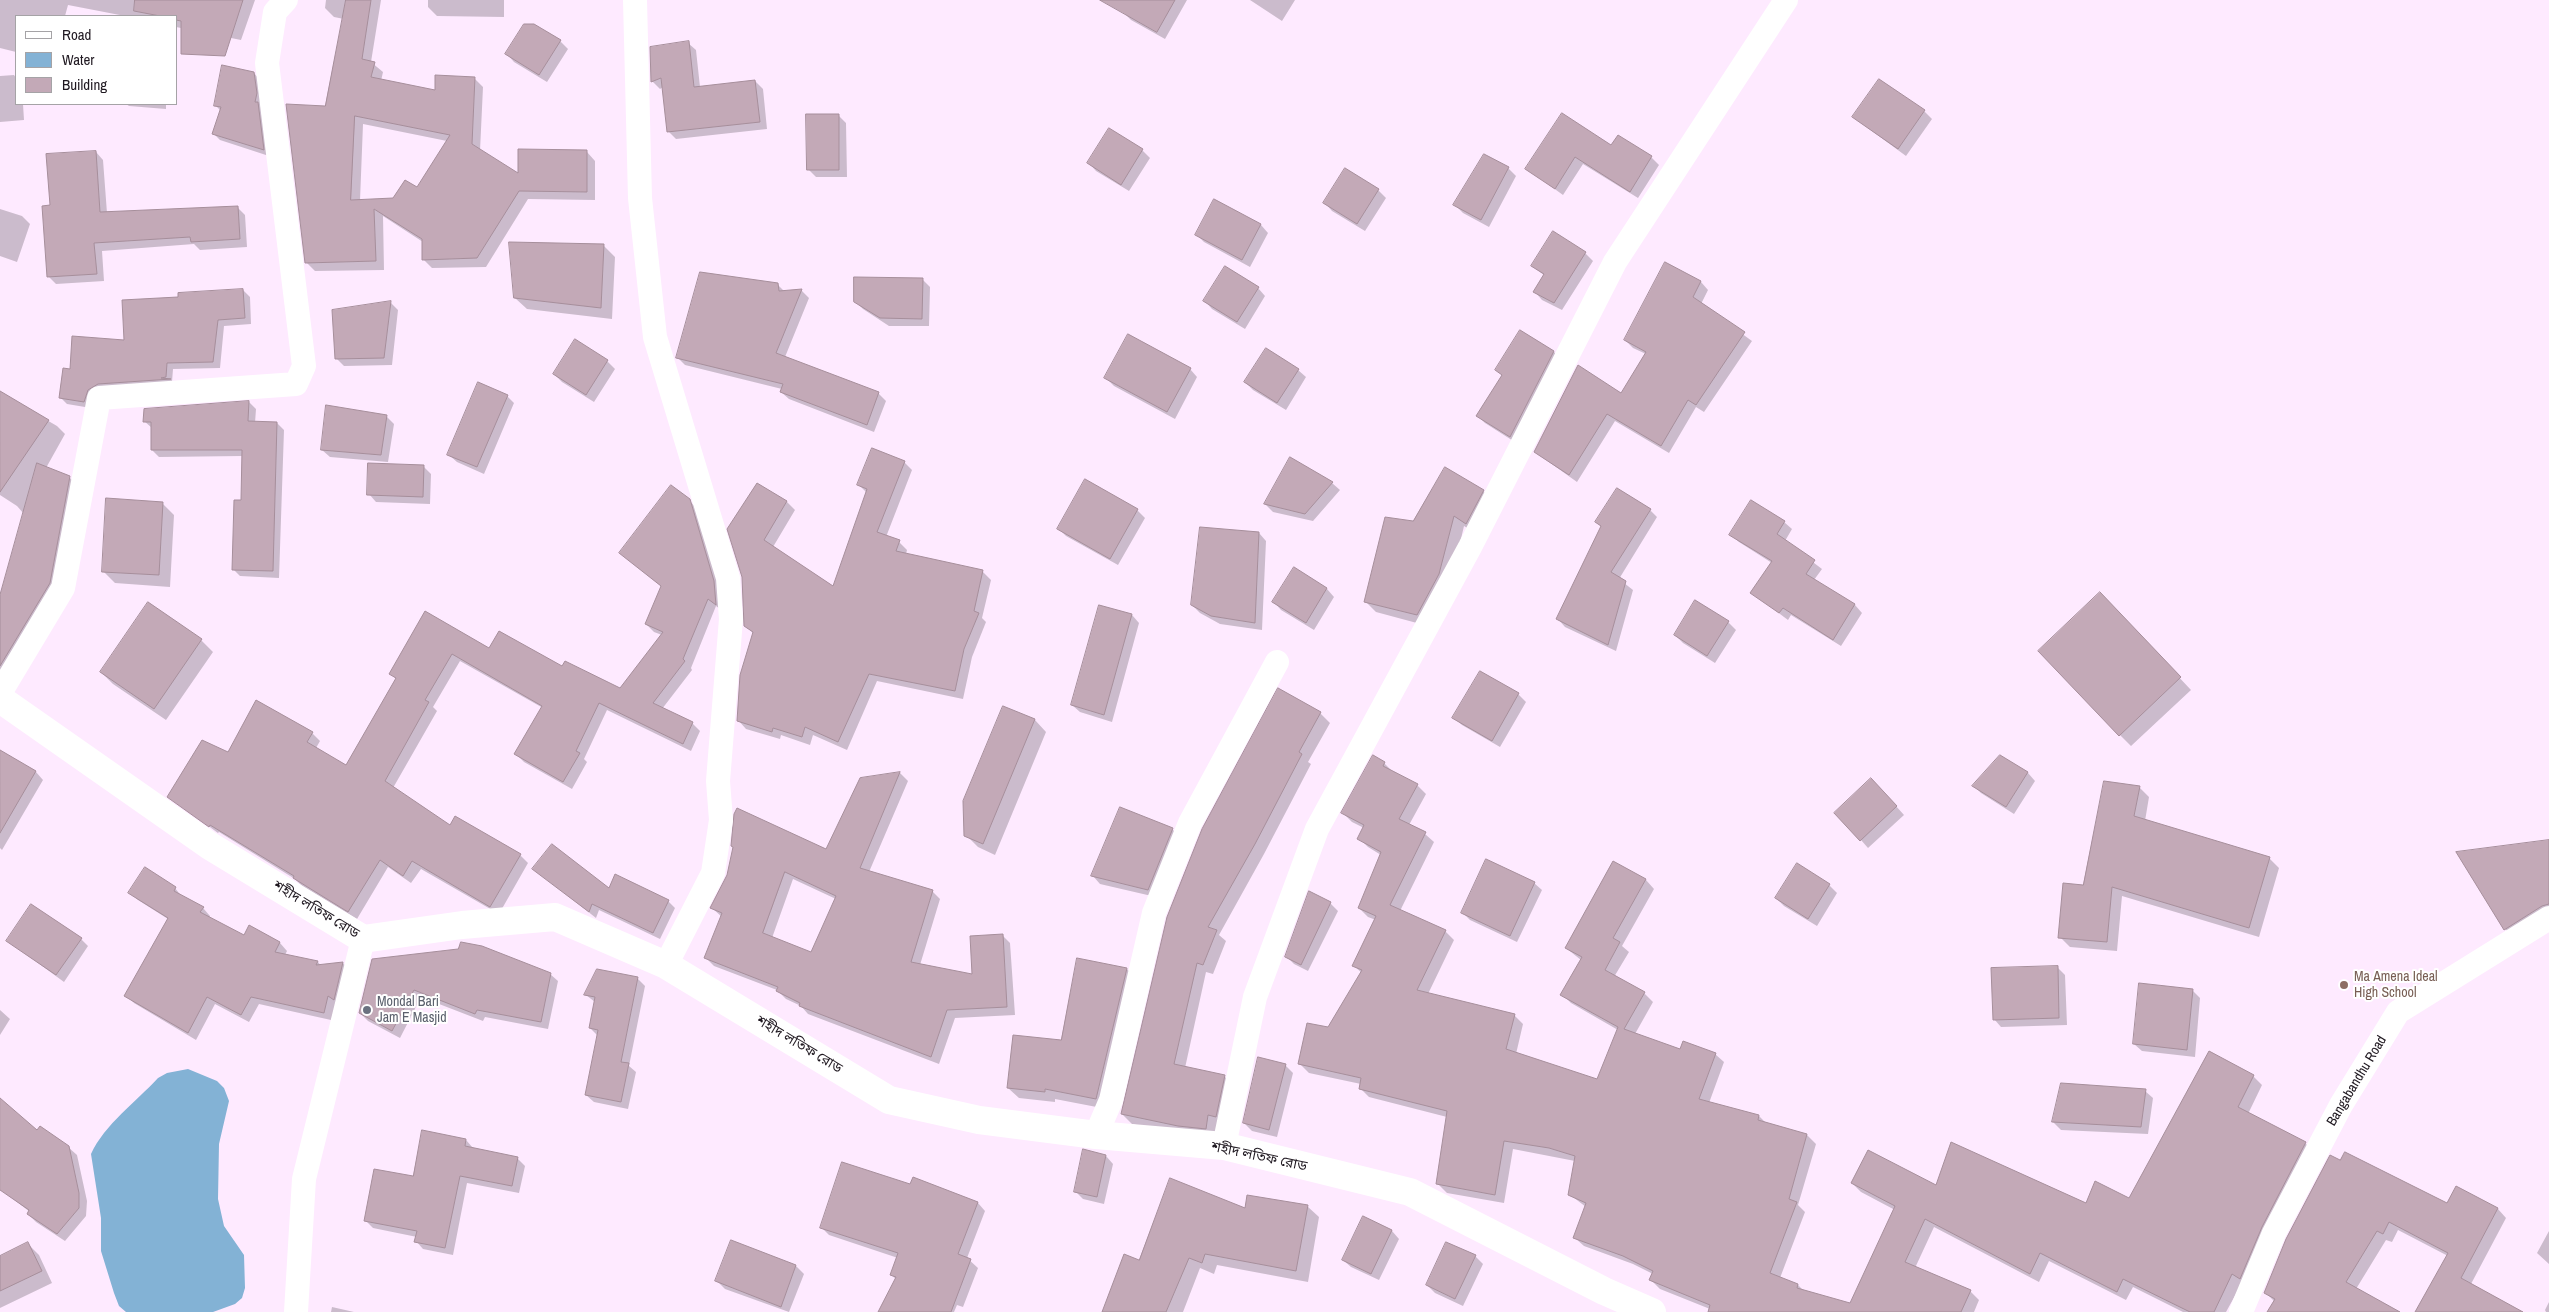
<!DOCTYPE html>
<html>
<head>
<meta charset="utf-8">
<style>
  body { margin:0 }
  #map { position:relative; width:2549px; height:1312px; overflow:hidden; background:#feeaff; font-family:"Archivo Narrow",sans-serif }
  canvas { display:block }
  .legend { position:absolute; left:15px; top:15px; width:162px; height:90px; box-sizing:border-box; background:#fff; border:1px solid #a5a3a6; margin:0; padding:6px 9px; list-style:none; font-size:15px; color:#1f1820 }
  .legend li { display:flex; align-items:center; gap:10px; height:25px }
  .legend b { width:25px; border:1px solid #a5a3a6 }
</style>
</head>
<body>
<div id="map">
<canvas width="2549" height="1312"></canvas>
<ul class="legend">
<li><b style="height:6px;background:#fff"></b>Road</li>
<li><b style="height:14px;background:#83b2d5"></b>Water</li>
<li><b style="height:14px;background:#c3a9b7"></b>Building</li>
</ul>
</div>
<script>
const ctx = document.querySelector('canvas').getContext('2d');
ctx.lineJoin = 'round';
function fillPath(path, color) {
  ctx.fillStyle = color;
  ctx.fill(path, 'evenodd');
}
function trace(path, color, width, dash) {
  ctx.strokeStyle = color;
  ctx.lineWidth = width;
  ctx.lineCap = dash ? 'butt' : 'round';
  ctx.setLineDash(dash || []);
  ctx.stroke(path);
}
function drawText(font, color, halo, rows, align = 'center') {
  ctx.font = font + ' "Archivo Narrow","Noto Sans Bengali",sans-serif';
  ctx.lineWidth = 4;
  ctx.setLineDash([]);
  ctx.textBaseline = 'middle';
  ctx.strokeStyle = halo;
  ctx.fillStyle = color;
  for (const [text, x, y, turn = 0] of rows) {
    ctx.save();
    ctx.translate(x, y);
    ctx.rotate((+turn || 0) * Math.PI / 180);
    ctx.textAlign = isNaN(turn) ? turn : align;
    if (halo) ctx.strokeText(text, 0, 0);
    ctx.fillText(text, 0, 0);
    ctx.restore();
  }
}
const water = new Path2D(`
  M188,1069l29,12 7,7 5,13 -10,43 -1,55 6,27 20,29 1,33 -3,10 -7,6 -22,8h-87l-7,-6 -5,-13 -13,-42v-33l-10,-64c14,-30 45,-52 67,-76l9,-5z`);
const shadow = new Path2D(`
  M0,0h255l-14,40 -65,-13v-11h-51l-57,-11 -3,11h-49v36l-16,-4z
  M326,0h55l-10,62 12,10 -2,9 55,11 38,-14 9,9 -3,64 39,24 68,-23 8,9v39l-67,-1 -42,68 -54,1 -9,-9v-17l-40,-26 1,54 -69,1 -9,-9 20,-155 18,-88 -10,-2 -9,-9zM363,124l84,17 -29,48 -24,11 -34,1z
  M428,0h76v17l-67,-1 -9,-9z
  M1130,0h57l-22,39 -34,-19 -8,-8z
  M1250,0h45l-13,21z
  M560,41l8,8 -21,33 -33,-20 -7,-8z
  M688,43l8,7 4,37 55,-6 8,8 4,40 -91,10 -8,-8 -5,-44 -3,2 -8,-8z
  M254,73l6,7 9,76 -49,-16 -7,-7 8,-22 -6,-6z
  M14,75l2,3v26h7l1,16 -24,2v-46z
  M126,104h40v5l-37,-3z
  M1924,111l8,8 -26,37 -53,-39z
  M839,116l7,7 1,54h-31l-8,-8z
  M1110,130l32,20 8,8 -21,33 -33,-20 -7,-8z
  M1612,147l39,10 8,8 -21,33 -55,-34 -20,31 -36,-26z
  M96,152l7,8 4,53 130,-6 8,8 2,32 -47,3 -6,-6 -92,7 2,30 -48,3 -8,-8 3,-70z
  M1508,168l8,8 -27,51 -26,-14 -8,-8z
  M1378,190l8,8 -21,33 -33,-20 -7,-8z
  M1215,201l46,24 7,8 -18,34 -46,-25 -7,-7z
  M0,209l22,7 8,8 -13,38 -17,-6z
  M603,245l12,12 -3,62 -85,-10 -12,-11z
  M1585,253l8,8 -31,49 -20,-10 -7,-8 10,-16 -13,-10z
  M1665,264l36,18 7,8 -7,14 51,37 -48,71 -8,-5 -27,46 -54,-32 -38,61 -42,-30 87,-58 24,-40 -13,-6 -8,-8z
  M922,279l8,8 -1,39h-40l-26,-17 -8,-8z
  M778,285l7,7 17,-1 7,7 -24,59 93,36 8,8 -12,31 -85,-33 -8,-7 1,-3 -97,-24 -8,-8z
  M1258,288l7,8 -20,33 -33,-20 -7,-8z
  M243,290l7,7 1,27 -27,2 -4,42 -47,1 -1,13 -81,26 -24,-4 -7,-7 11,-26 55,-30 53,-43z
  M391,303l7,7 -6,55 -48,1 -8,-8z
  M1521,331l33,21 7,7 -43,85 -33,-21 -7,-7 25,-40 -6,-6z
  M575,341l32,20 8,8 -21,33 -32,-20 -8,-8z
  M1190,369l7,8 -22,42 -61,-33 -8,-8z
  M1298,370l8,7 -20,33 -33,-20 -8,-8z
  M507,396l7,7 -30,71 -27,-12 -8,-7z
  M7,397l50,29 8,8 -19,34 23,9 9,9 -20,105 -58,91v-89l2,1 22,-80 -7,-8 -17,-11v-87z
  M249,402l7,7 -1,14h22l7,7 -5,148 -39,-2 -6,-6 8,-69 1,-45 -84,1 -7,-7v-22l-8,-7z
  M386,416l8,8 -6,38 -58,-5 -8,-7z
  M904,462l8,8 -26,67 13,5 8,8 -1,4 76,17 9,9 -9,38 4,4 -14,35 -9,42 -86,-18 -30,69 -34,-15 -3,10 -29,-10 -1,4 -34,-10 -8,-9 16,-86 -9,-9 12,-140 30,17 8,8 -22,37 61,41 33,-95 -8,-8z
  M424,467l7,7 -1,30 -54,-2 -7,-8z
  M1332,483l8,7 -27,31 -40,-9 -8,-8z
  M1483,491l11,10 -17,33 -13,-8 -14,60 -22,40 -52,-14 -10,-10 47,-79z
  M689,500l8,9 25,80 2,23 -8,-6 -25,62 1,2 -30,39 30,14 8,8 -9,20 -84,-41 -23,49 3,3 -15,27 -48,-27 -8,-8 27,-46 -83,-47 -27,46 4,4 -44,77 57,38 70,29 8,8 -29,51 -78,-45 -10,14 -23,-16 -31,52 -55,-33 -7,-7 -76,-47 -1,1 -49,-36 59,-44 84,-20 8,8 -4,7 31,18 49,-87 -5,-5 35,-61 64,37 73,18 57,22 42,-55 -8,-3 -8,-8 16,-37 -42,-34z
  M162,503l12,12 -4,72 -55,-4 -12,-12z
  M1137,510l8,8 -27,47 -52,-29 -8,-8z
  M1650,510l7,7 -38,62 14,11 -17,61 -51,-24 -7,-8 44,-91 -5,-6z
  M1784,522l8,7 -7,12 37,28 -8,11 41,25 7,8 -21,33 -50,-31 -3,5 -36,-27 20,-30 -33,-21 -8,-7z
  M1259,533l7,8 -4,89 -42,-6 -20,-11 -8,-8z
  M1294,569l33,20 7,8 -20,33 -33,-20 -7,-8z
  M1696,602l32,20 8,8 -21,33 -32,-20 -8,-8z
  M148,604l53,36 12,12 -47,68 -53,-36 -12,-12z
  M2112,606l79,84 -60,56 -11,-11z
  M1132,615l7,8 -27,99 -32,-10 -8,-7z
  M1279,690l41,23 10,10 -22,39 3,2 -47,90 -45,81 7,6 -13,33 -7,-2 -21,96 39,8 10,10 -19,52 -27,-2 -56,-12 -10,-10z
  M1518,694l8,8 -26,45 -38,-22 -8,-7z
  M1004,707l31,13 11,12 -51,123 -17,-8 -12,-12z
  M0,751l36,21 7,8 -41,70 -2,-2z
  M2001,756l27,17 7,8 -21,33 -33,-21 -7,-7z
  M1384,763l9,9 24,13 9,9 -17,31 16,9 9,8 -34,69 45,20 9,9 -26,54 86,21 9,9 -7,30 82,27 20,-51 -47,-27 -9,-9 19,-34 -15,-12 48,-85 32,17 8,9 -32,57 7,6 -15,25 30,16 9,9 -18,32 46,17 34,3 9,8 -15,41 50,13 7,7 41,12 9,9 -18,61 7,7 -25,66 18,7 6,6 46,14 45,-95 -34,-18 -9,-9 85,4 149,17 44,-5 80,-147 43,24 9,9 -14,29 57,29 9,9 -88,160h-43l-50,-25 -7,13 -77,-39 -10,21 -105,-55 -19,41 55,23 9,9 -5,12h-265l1,-3 -50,-20 -9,-9 2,-6 -20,-10 -49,-18 -9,-8 11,-31 -17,-13 6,-33 -62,-12 -9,54 -57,-10 -9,-9 9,-67 -78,-20 -9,-9 1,-4 -52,-11 -9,-9 29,-35 33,-56 -8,-7 22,-46 -8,-3 -9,-9 22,-53 -13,-8 -9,-9 5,-10 -12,-6 -9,-9z
  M900,773l8,8 -39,91 63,19 8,8 -20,66 53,10 29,-40 8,8 5,72 -60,3 -16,46 -131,-50 -7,-8 -15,-7 -9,-9 -63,-24 -8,-8 16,-41 -10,-9 114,-57 35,-72zM793,879l43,20 -24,55 -40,-16z
  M1879,787l25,28 -36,33 -7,-8z
  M2139,787l10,10 -4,24 124,37 10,10 -20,69 -137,-41 -5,55 -47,-4 -10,-10 24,-51z
  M1172,829l8,8 -24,60 -56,-13 -7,-8z
  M2549,842v79l-32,19 -12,-11z
  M1797,865l32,20 8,8 -20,33 -33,-20 -8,-8z
  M534,869l75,21 59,11 7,7 -15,31 -61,-29 -3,8z
  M1534,883l8,7 -25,52 -47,-22 -8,-8z
  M175,888l7,9 21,11 7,8 -1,2 35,19 6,-10 30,16 7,8 -2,4 33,7 3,4 22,-3 7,8 -19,49 -72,-16 -10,18 -34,-18 -19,36 -62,-37 -8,-8 42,-76 -30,-19 -8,-7z
  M1309,893l22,11 7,7 -30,60 -14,-7 -8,-8z
  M81,939l7,7 -24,36 -56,-41z
  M373,960l177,14 8,7 -10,48 -63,-12 -2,4 -62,-24 -21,41 -32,-17 -8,-8z
  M2057,967l8,8 2,50 -66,2 -7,-8z
  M1127,969l10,11 -30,129 -52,-10v3l-36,-4 -11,-10 54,-46z
  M637,978l8,8 -16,80 7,6 -8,37 -34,-7 -8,-7 12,-59 -8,-8 5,-26 -9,-7z
  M2192,990l8,8 -5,59 -53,-6 -8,-7z
  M0,1010l10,9 -10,16z
  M1285,1065l8,8 -16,64 -25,-6 -8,-8z
  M2062,1084l83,7 8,7 -5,36 -87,-4 -8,-8z
  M0,1102l38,30 30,15 9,8 10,46 -1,15 -21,25 -29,-19 -8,-8 2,-2 -30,-23z
  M466,1140l7,8 44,10 8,8 -6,27 -52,-10 -14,72 -30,-6 -7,-8 1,-4 -44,-9 -8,-8 49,-42z
  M1106,1156l7,8 -9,40 -21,-5 -8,-8z
  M914,1178l64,25 7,8 -18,47 11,10 -15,39 -6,-2 -3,7h-74l16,-33 -5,-4 7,-17 -69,-23 -8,-8 90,-41z
  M2448,1205l50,4 8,9 -35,66 46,28h-101l32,-56 -50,-26 -6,12 -6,-2 -30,49 42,23h-130l6,-11 -9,-9 23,-53z
  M1307,1206l12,11 -11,65 -91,-17 -3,9 -14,-6 -17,44h-79l36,-51 106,-51z
  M1363,1218l29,13 7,8 -20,41 -28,-13 -8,-7z
  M2549,1231v33l-12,-11z
  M732,1241l64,25 8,8 -15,38 -64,-23 -8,-8z
  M28,1244l11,11 13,28 -52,25v-51z
  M1475,1256l8,8 -20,42 -28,-13 -8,-8z
  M2549,1302v10h-3l-1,-2z
  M332,1307l22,5h-23z`);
const building = new Path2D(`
  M135,0h108l-18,56 -44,-2v-33l-5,-1v-4h-16l-26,-5z
  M346,0h25l-9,59 13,3 -4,15 64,13v-15l40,2 -3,67 46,29v-24l69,1v42l-68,-1 -42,67 -55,2v-21l-48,-30 2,52 -71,2 -19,-159 39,2zM355,116l95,19 -33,52 -12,-7 -12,18 -42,2z
  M1100,0h75l-18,32z
  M524,24h10l27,16 -22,35 -34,-21z
  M689,41l5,46 61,-7 5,42 -93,10 -6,-54 -10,4 -1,-35z
  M222,65l32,7 3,21 -2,9h3l6,48 -52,-16 9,-27 -7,-1z
  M1879,79l46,31 -27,39 -46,-32z
  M1562,113l49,32 7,-10 34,21 -22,36 -55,-35 -20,32 -30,-20z
  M806,114h33v56h-32z
  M1109,128l34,21 -22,36 -34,-22z
  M96,151l4,61 138,-6 2,33 -49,3 -1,-5 -96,6 3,31 -50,3 -5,-71 8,-1 -4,-51z
  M1484,154l25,13 -28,53 -28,-15z
  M1345,168l34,21 -22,35 -34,-21z
  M1214,199l47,25 -19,36 -47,-25z
  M1553,231l33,21 -32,51 -21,-11 11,-18 -13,-8z
  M509,242l95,2 -3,64 -87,-10z
  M1665,262l36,19 -8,16 52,35 -49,73 -8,-5 -27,46 -54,-32 -38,61 -35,-23 44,-87 43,28 25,-41 -22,-12z
  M1225,266l34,21 -22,35 -34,-21z
  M700,272l78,11 1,8 23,-2 -26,64 103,39 -12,33 -87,-33 3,-8 -107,-26z
  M854,277l69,1 -1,41 -42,-1 -26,-16z
  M243,289l2,29 -27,2 -5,42 -46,1 -1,14 -5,1 10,1 -73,5 -10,6 -4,12 -25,-4 4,-30 7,1 2,-33 52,4 -2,-40 56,-3v-4z
  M391,301l-7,57 -49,1 -3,-49z
  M1520,330l34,21 -44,86 -34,-21 26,-41 -7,-5z
  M1128,334l63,34 -24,44 -63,-34z
  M575,339l33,21 -22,35 -33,-21z
  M1266,348l33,21 -22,34 -33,-21z
  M478,382l30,13 -31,72 -30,-12z
  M0,391l49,29 -49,72z
  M249,401l-1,20 29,1 -4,149 -41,-1 2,-70h7l1,-50h-91v-28h-8l1,-13z
  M326,405l61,10 -6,40 -60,-5z
  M872,448l33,13 -28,71 23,8 -4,11 87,19 -9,41 5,2 -15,36 -9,42 -86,-17 -31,68 -33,-15 -3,10 -29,-9 -1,4 -35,-11 3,-46 13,-43 -9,-6 -2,-49 -15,-48 30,-46 30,18 -23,39 69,46 34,-97 -10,-4z
  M1290,457l43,25 -28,32 -41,-10z
  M37,463l33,13 -20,107 -50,83v-71z
  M368,463l56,2 -1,32 -56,-2z
  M1445,467l39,23 -18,34 -12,-8 -15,58 -22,41 -53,-13 21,-85 28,4z
  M1085,479l53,30 -28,50 -53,-30z
  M671,485l19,14 24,82 2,24 -8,-6 -25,60 2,2 -32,42 40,19 -10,22 -84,-41 -23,48 4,2 -17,29 -49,-28 28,-48 -90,-52 -27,46 4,2 -44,79 65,44 5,-9 66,38 -31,53 -78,-46 -9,15 -23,-16 -32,52 -55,-34 1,-2 -84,-51 -1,2 -42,-30 35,-57 26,12 28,-52 57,32 -6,10 39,23 50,-87 -7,-4 36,-63 64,37 10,-17 63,35 3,-5 55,27 43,-56 -18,-8 16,-38 -42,-33z
  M1617,488l34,21 -40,63 15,9 -18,64 -52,-26 45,-93 -6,-4z
  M106,498l57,4 -4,73 -57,-3z
  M1751,500l34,21 -8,13 38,26 -9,14 49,30 -22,36 -50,-32 -4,5 -29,-20 22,-32 -43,-26z
  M1200,527l59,5 -4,91 -44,-7 -20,-11z
  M1294,567l33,21 -21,35 -34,-21z
  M2100,592l81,85 -62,59 -81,-85z
  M1695,600l34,21 -22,35 -33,-21z
  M148,602l54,37 -48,70 -54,-37z
  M1099,605l33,9 -28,101 -33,-10z
  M1480,671l39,22 -27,48 -40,-23z
  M1278,688l43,24 -22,40 3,2 -47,90 -47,83 9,3 -14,35 -6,-2 -23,101 51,11 -9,42 -8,-2 -2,14 -28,-3 -57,-12 46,-197 35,-88z
  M1003,706l32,13 -52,125 -19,-8 -1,-35z
  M0,750l36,21 -36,62z
  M1373,755l12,7 -2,4 35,18 -19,35 27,13 -36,73 56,25 -29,60 98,24 -9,35 91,30 21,-52 -58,-32 22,-38 -17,-9 48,-87 33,18 -33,59 7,4 -15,28 40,22 -21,37 56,20 3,-8 33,12 -17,46 60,16 -1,5 49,14 -18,65 8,3 -27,71 28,11 -1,4 53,15 45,-97 -44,-23 17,-33 68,35 15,-43 135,61 9,-22 34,17 80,-147 45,24 -16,32 68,35 -44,85 -22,52 -8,-5 -18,38h-24l-67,-33 -6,13 -77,-39 -10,21 -105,-55 -20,43 66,28 -10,22h-253l2,-7 -61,-25 4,-9 -30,-15 -50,-18 13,-35 -18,-8 7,-39 -26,-8 -45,-7 -9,54 -59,-11 11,-73 -88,-22 2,-11 -63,-14 9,-41 21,4 34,-57 -10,-4 24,-50 -18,-8 23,-56 -24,-13 7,-14 -23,-12z
  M2000,755l28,17 -22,35 -34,-21z
  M900,772l-40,96 73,22 -22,72 61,12 -2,-38 33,-2 4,73 -60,3 -16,47 -132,-51 1,-3 -24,-12 2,-4 -74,-29 18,-45 -12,-5 17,-33 6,-28 -2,-1 3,-32 3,-6 89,41 34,-71zM785,872l51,24 -25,56 -48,-19z
  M1871,778l26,28 -37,35 -26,-28z
  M2104,781l36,5 -6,30 136,41 -21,71 -137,-41 -5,55 -49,-4 5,-55 20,2z
  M1120,807l53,21 -25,62 -57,-14z
  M2549,840v64l-7,2 -38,24 -48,-78z
  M552,844l57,44 6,-14 54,26 -16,33 -61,-29 -3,8 -57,-43z
  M1486,859l49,23 -25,54 -49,-23z
  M1797,863l33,21 -22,35 -33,-21z
  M145,867l31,20 -2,4 30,16 -4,5 44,23 5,-10 31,17 -5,10 43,9 -2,4 27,-3 -9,38 -6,-4 -4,17 -73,-16 -10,18 -34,-18 -19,36 -64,-37 44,-78 -40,-25z
  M1309,891l22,11 -30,63 -16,-8z
  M31,904l51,34 -26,37 -50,-34z
  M461,942l21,4 69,27 -10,49 -64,-12 -2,4 -61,-24 -22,41 -33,-18 13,-54 86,-10z
  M1077,958l50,10 -31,131 -51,-10v3l-38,-4 6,-53 48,5z
  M2058,966l1,52 -66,2 -2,-52z
  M597,969l41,8 -17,85 8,1 -8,39 -36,-7 13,-65 -9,-2 6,-31 -11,-2z
  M2139,983l54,6 -6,61 -54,-6z
  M1258,1057l28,7 -17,66 -26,-7z
  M2061,1083l85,6 -5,38 -89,-5z
  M0,1098l37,32 3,-4 29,20 10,47v15l-22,26 -30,-20 2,-4 -29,-20z
  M422,1130l44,9 -1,7 53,11 -6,29 -52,-10 -15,72 -31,-6 3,-11 -53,-10 10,-52 39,7z
  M1083,1149l23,6 -9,42 -23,-5z
  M2345,1152l102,51 9,-17 42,22 -37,70 62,34h-108l33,-59 -59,-31 -6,12 -6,-3 -31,51 54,30h-133l8,-13 -11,-6 22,-54 44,-84 10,5z
  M842,1162l68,22 3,-7 65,25 -20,52 13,5 -20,53h-73l18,-35 -6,-2 8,-22 -78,-25z
  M1170,1178l75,30 2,-13 61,10 -12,66 -91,-17 -3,9 -13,-5 -23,54h-64l22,-58 15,6z
  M1363,1216l29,14 -21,44 -29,-14z
  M731,1240l65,25 -15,42 -66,-26z
  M28,1242l14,29 -42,20v-35z
  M1446,1242l30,13 -21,44 -29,-14z`);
const minor = new Path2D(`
  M635,0l5,198 15,139 73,241 3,41 -13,162 3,39 -8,53 -47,92
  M0,693l63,-105 36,-190 197,-14 8,-18 -37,-303 8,-51 11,-12
  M1096,1135l15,-35 43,-187 36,-90 87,-161
  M1224,1146l31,-149 62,-168 153,-282 145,-285 171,-262
  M296,1312l8,-133 59,-240
  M2241,1312l33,-79 67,-128 57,-93 151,-94`);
const tertiary = new Path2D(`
  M0,699l210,147 153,93 99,-14 93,-8 111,48 223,135 90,20 117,15 128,11 186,46 194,99 48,21`);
const markers = [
  [2344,985,5,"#8d6e63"],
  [367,1010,5,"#6b7280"]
];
const streetNames = [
  ["শহীদ লতিফ রোড",316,910,31],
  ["শহীদ লতিফ রোড",799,1045,31],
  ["Bangabandhu Road",2357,1081,-59],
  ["শহীদ লতিফ রোড",1259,1157,12]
];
const educationNames = [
  ["Ma Amena Ideal",2354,977],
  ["High School",2354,993]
];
const worshipNames = [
  ["Mondal Bari",377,1002],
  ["Jam E Masjid",377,1018]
];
fillPath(water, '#83b2d5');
fillPath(shadow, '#0003');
fillPath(building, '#c3a9b7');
trace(building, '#a68e9b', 1);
trace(minor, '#fff', 24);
trace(tertiary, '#fff', 28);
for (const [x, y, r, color] of markers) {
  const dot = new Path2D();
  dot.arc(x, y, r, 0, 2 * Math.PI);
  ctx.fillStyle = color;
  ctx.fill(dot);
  trace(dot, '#fff', 2);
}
drawText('14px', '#1f1820', '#fff', streetNames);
drawText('14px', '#785e54', '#fff', educationNames, 'left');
drawText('14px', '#5b616d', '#fff', worshipNames, 'left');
</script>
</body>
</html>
